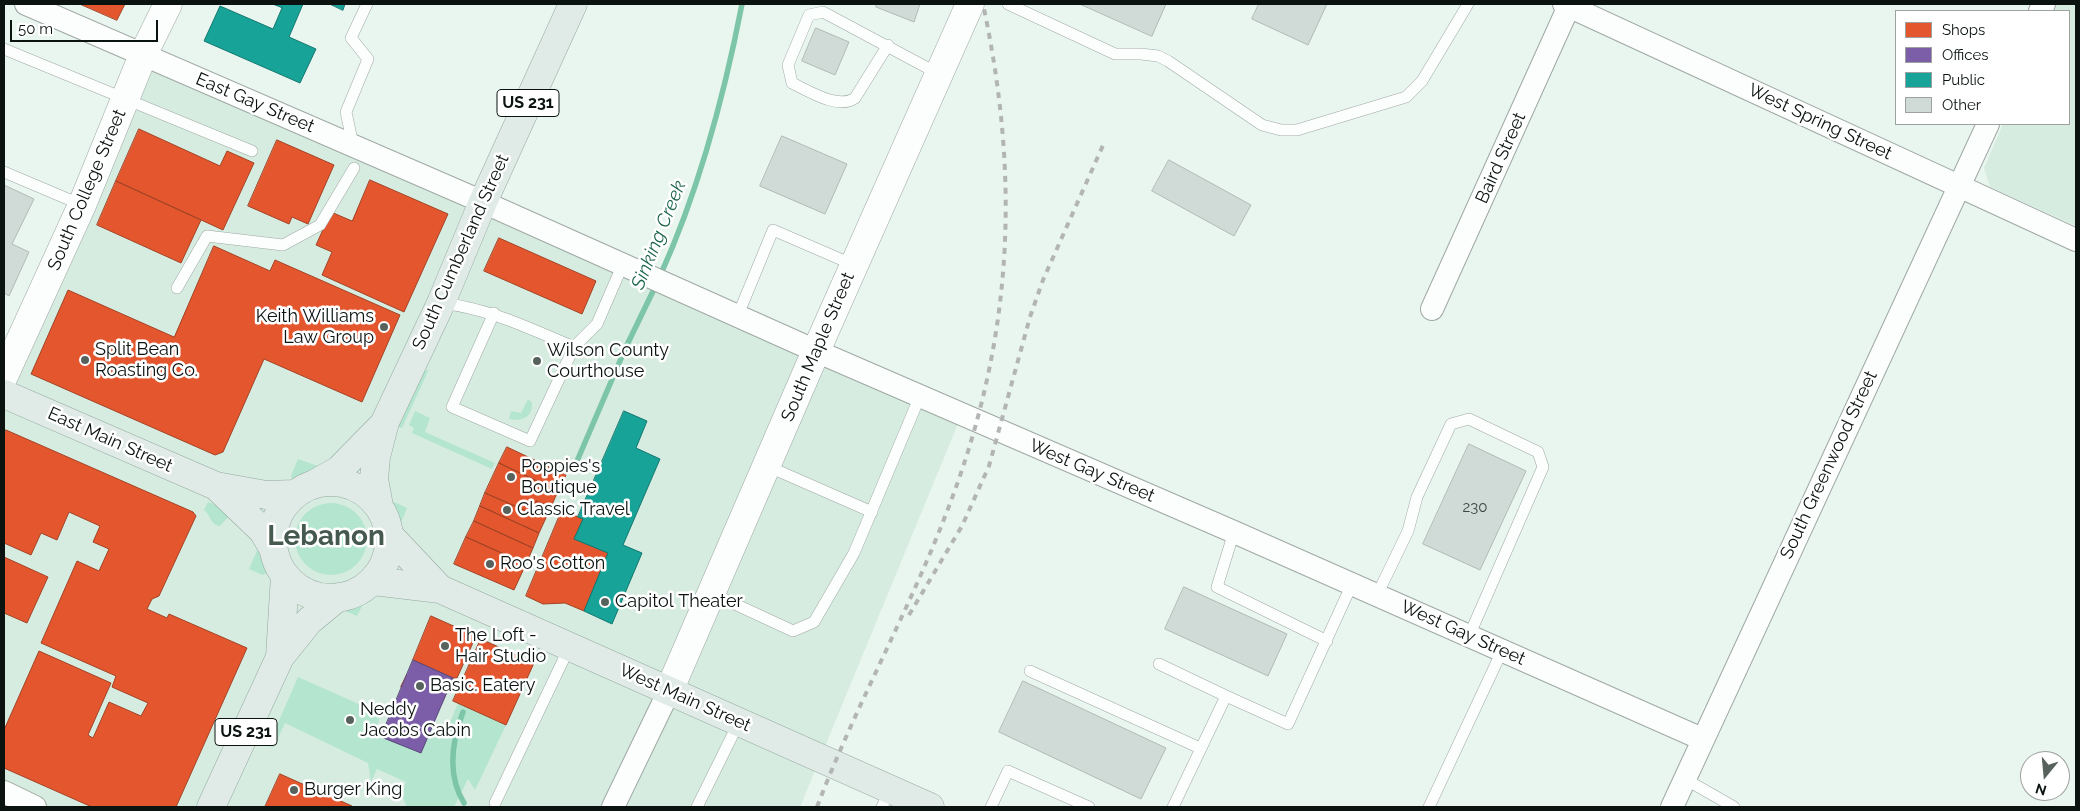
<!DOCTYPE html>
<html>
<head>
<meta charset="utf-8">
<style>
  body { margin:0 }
  #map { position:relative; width:2080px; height:811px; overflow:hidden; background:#e9f5ef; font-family:Raleway,sans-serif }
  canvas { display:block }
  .frame { position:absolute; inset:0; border:5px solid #0a130f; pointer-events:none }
  .legend { position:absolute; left:1895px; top:10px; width:175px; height:115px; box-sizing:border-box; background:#fff; border:1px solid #9da19f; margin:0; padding:6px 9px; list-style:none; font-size:15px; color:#0a130f }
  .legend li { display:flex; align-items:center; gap:10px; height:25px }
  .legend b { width:25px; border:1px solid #9da19f }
  .north { position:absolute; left:2020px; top:751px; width:50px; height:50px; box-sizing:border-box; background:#fff; border:1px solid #9da19f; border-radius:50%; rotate:197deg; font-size:14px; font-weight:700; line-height:20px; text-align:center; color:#0a130f }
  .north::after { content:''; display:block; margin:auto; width:18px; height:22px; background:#58625d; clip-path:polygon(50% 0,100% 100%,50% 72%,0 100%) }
  .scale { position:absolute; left:10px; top:20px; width:148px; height:22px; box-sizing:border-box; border:2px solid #0a130f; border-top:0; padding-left:6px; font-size:15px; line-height:18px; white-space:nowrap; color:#0a130f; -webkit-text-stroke:4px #fff; paint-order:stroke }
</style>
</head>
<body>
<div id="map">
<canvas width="2080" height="811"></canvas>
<div class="frame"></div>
<ul class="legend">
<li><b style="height:14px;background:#e4572e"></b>Shops</li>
<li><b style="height:14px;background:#7b5ea7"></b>Offices</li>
<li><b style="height:14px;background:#17a398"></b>Public</li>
<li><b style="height:14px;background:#d0dad6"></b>Other</li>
</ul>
<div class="north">N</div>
<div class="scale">50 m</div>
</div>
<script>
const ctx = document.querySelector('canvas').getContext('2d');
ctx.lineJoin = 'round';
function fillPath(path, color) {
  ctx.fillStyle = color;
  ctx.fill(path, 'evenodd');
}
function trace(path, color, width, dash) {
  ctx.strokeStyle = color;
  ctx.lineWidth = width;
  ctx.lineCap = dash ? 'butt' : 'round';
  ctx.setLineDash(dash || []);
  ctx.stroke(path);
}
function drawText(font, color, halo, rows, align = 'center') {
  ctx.font = font + ' Raleway,sans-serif';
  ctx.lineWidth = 5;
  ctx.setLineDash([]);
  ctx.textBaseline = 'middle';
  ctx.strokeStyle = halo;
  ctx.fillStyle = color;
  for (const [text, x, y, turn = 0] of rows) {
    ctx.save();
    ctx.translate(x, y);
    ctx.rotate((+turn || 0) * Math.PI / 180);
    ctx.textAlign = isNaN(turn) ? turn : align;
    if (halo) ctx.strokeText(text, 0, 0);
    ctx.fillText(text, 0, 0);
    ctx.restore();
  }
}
const built = new Path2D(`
  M2055,4h21v222l-86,-39 -6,-19 19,-44h66v-113h-18z
  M143,55l819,359 -162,393h-763l-33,-15v-416z`);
const green = new Path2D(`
  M429,369l-27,59 -6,-2 23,-51z
  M528,399l4,4c1,14 -10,19 -23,16l2,-8 10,2z
  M415,411l15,7 -5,14 70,31 -3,6 -80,-36 2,-5 -5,-3z
  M298,459l23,8 -1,4 -14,3 -13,7 -2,-5z
  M208,502l20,8 3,4 -11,12c-10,-1 -9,-11 -16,-16z
  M394,502l13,6 -6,15 1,7h-3l-9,-26z
  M295 539a36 36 0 1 1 72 0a36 36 0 1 1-72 0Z
  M259,546l12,25 -9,4 -13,-6z
  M361,600l2,4 -6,12 -12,-5h-10z
  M298,677l83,37 -6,19 46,20 10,-24 14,6 13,-32 48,22 -31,65 -7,-11 -14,28h-47l-6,-13 5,-12 -29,-13 -6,13 -3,-19 -83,-40 -11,24 -6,-1z`);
const shops = new Path2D(`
  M80,4h45l-8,16z
  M139,129l81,37 7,-15 27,12 -31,67 -107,-49z
  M277,140l57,25 -26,59 -16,-7 -3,7 -41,-18z
  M370,180l78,34 -44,98 -82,-37 10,-23 -16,-7 15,-33 21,9z
  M116,181l85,39 -20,43 -84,-38z
  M499,238l97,43 -14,33 -98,-43z
  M214,246l56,25 5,-11 125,55 -38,87 -98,-43 -41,93 -8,3 -184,-81 37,-84 106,47z
  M6,430l187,82 3,4 -37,80 -7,3 -5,10 20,9 2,-4 78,34 -71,159h-84l-88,-39v-38l35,-79 72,32 -23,52 5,3 16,-36 32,14 7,-13 -36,-16 4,-11 -75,-33 36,-82 22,10 10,-22 -16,-7 7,-16 -31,-14 -12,28 -16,-7 -10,22 -27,-12v-108z
  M507,447l59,28 -8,16 -59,-28z
  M499,463l59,28 -7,16 -15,-6 -5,12 -46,-20z
  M485,493l46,20 5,-12 15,6 -12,26 -59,-27z
  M480,506l59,27 -6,15 -59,-27z
  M562,510l21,9 -9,20 34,14 -24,58 -19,-8 -22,1 -17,-8z
  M474,521l59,27 -7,16 -60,-27z
  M466,537l60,27 -12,26 -60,-26z
  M4,557l44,20 -21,46 -23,-10z
  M431,616l45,20 -19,42h-4l-40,-18z
  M481,639l53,24 -28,62 -53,-24z
  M407,675l40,17 -6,13 -40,-18z
  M280,774l72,32 -1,1h-86z`);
const offices = new Path2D(`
  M413,660l40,18 -32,75 -40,-16z`);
const public = new Path2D(`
  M273,4h30l-14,33 27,12 -16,34 -96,-42 16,-35 53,23 9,-21z
  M330,4h15l-2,6z
  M624,411l23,10 -11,27 24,11 -37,86 19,8 -30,71 -28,-13 24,-58 -34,-14 9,-20 -5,-2z`);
const stream = new Path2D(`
  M660,276c39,-86 64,-179 82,-272
  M574,468l52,-121 30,-62
  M463,712c-11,29 -16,63 1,91`);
const building = new Path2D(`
  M877,4h43l-6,18 -38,-15z
  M1080,4h86l-14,32z
  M1259,4h68l-19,41 -56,-26z
  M816,28l33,14 -14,33 -33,-14z
  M782,136l65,28 -22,50 -65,-28z
  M1169,160l82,45 -17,31 -82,-45z
  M4,185l30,14 -22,45 17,8 -20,44 -5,-3z
  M1469,444l57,27 -46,99 -57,-26z
  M1184,587l103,47 -19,42 -103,-47z
  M1023,681l143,67 -25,51 -142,-67z`);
const service = new Path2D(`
  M1008,4l107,50h26l17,2 10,5 94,64 19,5h16l109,-33 16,-16 46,-77
  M888,45l-33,53c-17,12 -46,-7 -63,-15l-4,-18 21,-50 14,-3 116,62
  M4,49l248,102
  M353,145l-7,-33 22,-53 -17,-21 16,-34
  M4,172l78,33
  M177,288l30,-52 76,9 37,-20 34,-57
  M441,303c50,6 87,25 133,44l-44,94 -78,-34 42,-94
  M738,315l35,-85 81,35
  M574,347l23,-23 26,-60
  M767,466l105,46
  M1234,532l-17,55 110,54
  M711,593l82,38 21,-9 40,-69 66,-157
  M1377,595l31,-64 9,-34 34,-73 18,-5 69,33 5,15 -74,169
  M1159,664l67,32
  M1030,671l170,77
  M1685,779l49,28
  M495,803l74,-155
  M697,807l42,-85
  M882,807l8,-17
  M991,807l17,-36 81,36
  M1173,807l53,-111 62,28 64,-140
  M1429,807l73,-156`);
const minor = new Path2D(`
  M26,4l457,198 333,149 418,181 468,207
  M1564,4l512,236
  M2040,11l4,-7
  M1432,309l137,-303
  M4,792l31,15
  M613,807l56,-116
  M1672,807l316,-683`);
const tertiary = new Path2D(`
  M669,691l147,-340 154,-347`);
const secondary = new Path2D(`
  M4,376l78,-171 61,-150 25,-51`);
const primary = new Path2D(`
  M4,394l212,92 50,9 29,-1
  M273 540a58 58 0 1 1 116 0a58 58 0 1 1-116 0Z
  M316,483l23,-13 45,-46
  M216,486l47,45 11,19
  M379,506l-5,-27 2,-22 9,-35 56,-119 42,-101 90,-198
  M390,536l50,53
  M373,581l67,8 490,218
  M280,657l5,-82
  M211,807l69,-150 29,-36 29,-24`);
const rail = new Path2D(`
  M909,615l53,-89 27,-60 41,-149 13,-37 61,-137
  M817,807c38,-100 91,-194 129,-293 67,-172 75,-332 37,-510`);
const markers = [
  [384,327,5,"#58625d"],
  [85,360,5,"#58625d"],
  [537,361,5,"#58625d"],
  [511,477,5,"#58625d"],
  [507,510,5,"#58625d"],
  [490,564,5,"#58625d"],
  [605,602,5,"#58625d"],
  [445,646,5,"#58625d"],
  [420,686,5,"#58625d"],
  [350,720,5,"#58625d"],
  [294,790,5,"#58625d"]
];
const numberNames = [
  ["230",1475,507]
];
const shields = [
  [528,103,62],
  [246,732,62]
];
const shieldNames = [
  ["US 231",528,103],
  ["US 231",246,732]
];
const streetNames = [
  ["East Gay Street",255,103,23],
  ["West Spring Street",1820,122,25],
  ["Baird Street",1501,158,-66],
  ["South College Street",87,190,-67],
  ["South Cumberland Street",461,252,-66],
  ["South Maple Street",818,347,-67],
  ["East Main Street",110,440,24],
  ["South Greenwood Street",1829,465,-65],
  ["West Gay Street",1092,471,23],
  ["West Gay Street",1463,633,24],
  ["West Main Street",685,698,24]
];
const poiNames = [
  ["Keith Williams",374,317,"right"],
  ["Law Group",374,338,"right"],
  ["Split Bean",95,350],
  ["Roasting Co.",95,371],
  ["Wilson County",547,351],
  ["Courthouse",547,372],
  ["Poppies's",521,467],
  ["Boutique",521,488],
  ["Classic Travel",517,510],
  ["Roo's Cotton",500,564],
  ["Capitol Theater",615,602],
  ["The Loft -",455,636],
  ["Hair Studio",455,657],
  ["Basic. Eatery",430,686],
  ["Neddy",360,710],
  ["Jacobs Cabin",360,731],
  ["Burger King",304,790]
];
const waterNames = [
  ["Sinking Creek",659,235,-68]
];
const townNames = [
  ["Lebanon",326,537]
];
fillPath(built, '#d6ece1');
fillPath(green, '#b4e5cf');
fillPath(shops, '#e4572e');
trace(shops, '#a34325', 1);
fillPath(offices, '#7b5ea7');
trace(offices, '#594879', 1);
fillPath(public, '#17a398');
trace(public, '#13786f', 1);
trace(stream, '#7dc5a8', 5.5);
fillPath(building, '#d0dad6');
trace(building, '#b0bab5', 1);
trace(service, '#9fa8a3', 12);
trace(minor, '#9fa8a3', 24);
trace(tertiary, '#9fa8a3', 29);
trace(secondary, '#9fa8a3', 29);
trace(primary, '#95aaa1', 29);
trace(service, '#fcfefd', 11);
trace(minor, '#fcfefd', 22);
trace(tertiary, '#fcfefd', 28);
trace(secondary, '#fcfefd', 28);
trace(primary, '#e0eae6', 28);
trace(rail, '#b3b5b4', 4, [6, 6]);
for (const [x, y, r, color] of markers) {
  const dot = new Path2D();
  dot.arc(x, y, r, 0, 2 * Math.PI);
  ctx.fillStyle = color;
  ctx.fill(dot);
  trace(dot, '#fff', 2);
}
drawText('15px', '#3c4642', null, numberNames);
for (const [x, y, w] of shields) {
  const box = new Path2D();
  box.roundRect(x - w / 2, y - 13.5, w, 27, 4);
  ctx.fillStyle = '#fff';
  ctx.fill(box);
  trace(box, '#0a130f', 1);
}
drawText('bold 16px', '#0a130f', null, shieldNames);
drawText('18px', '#0a130f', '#fff', streetNames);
drawText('18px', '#0a130f', '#fff', poiNames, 'left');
drawText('italic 19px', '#1c654a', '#fff', waterNames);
drawText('bold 28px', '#45594f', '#fff', townNames);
</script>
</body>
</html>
